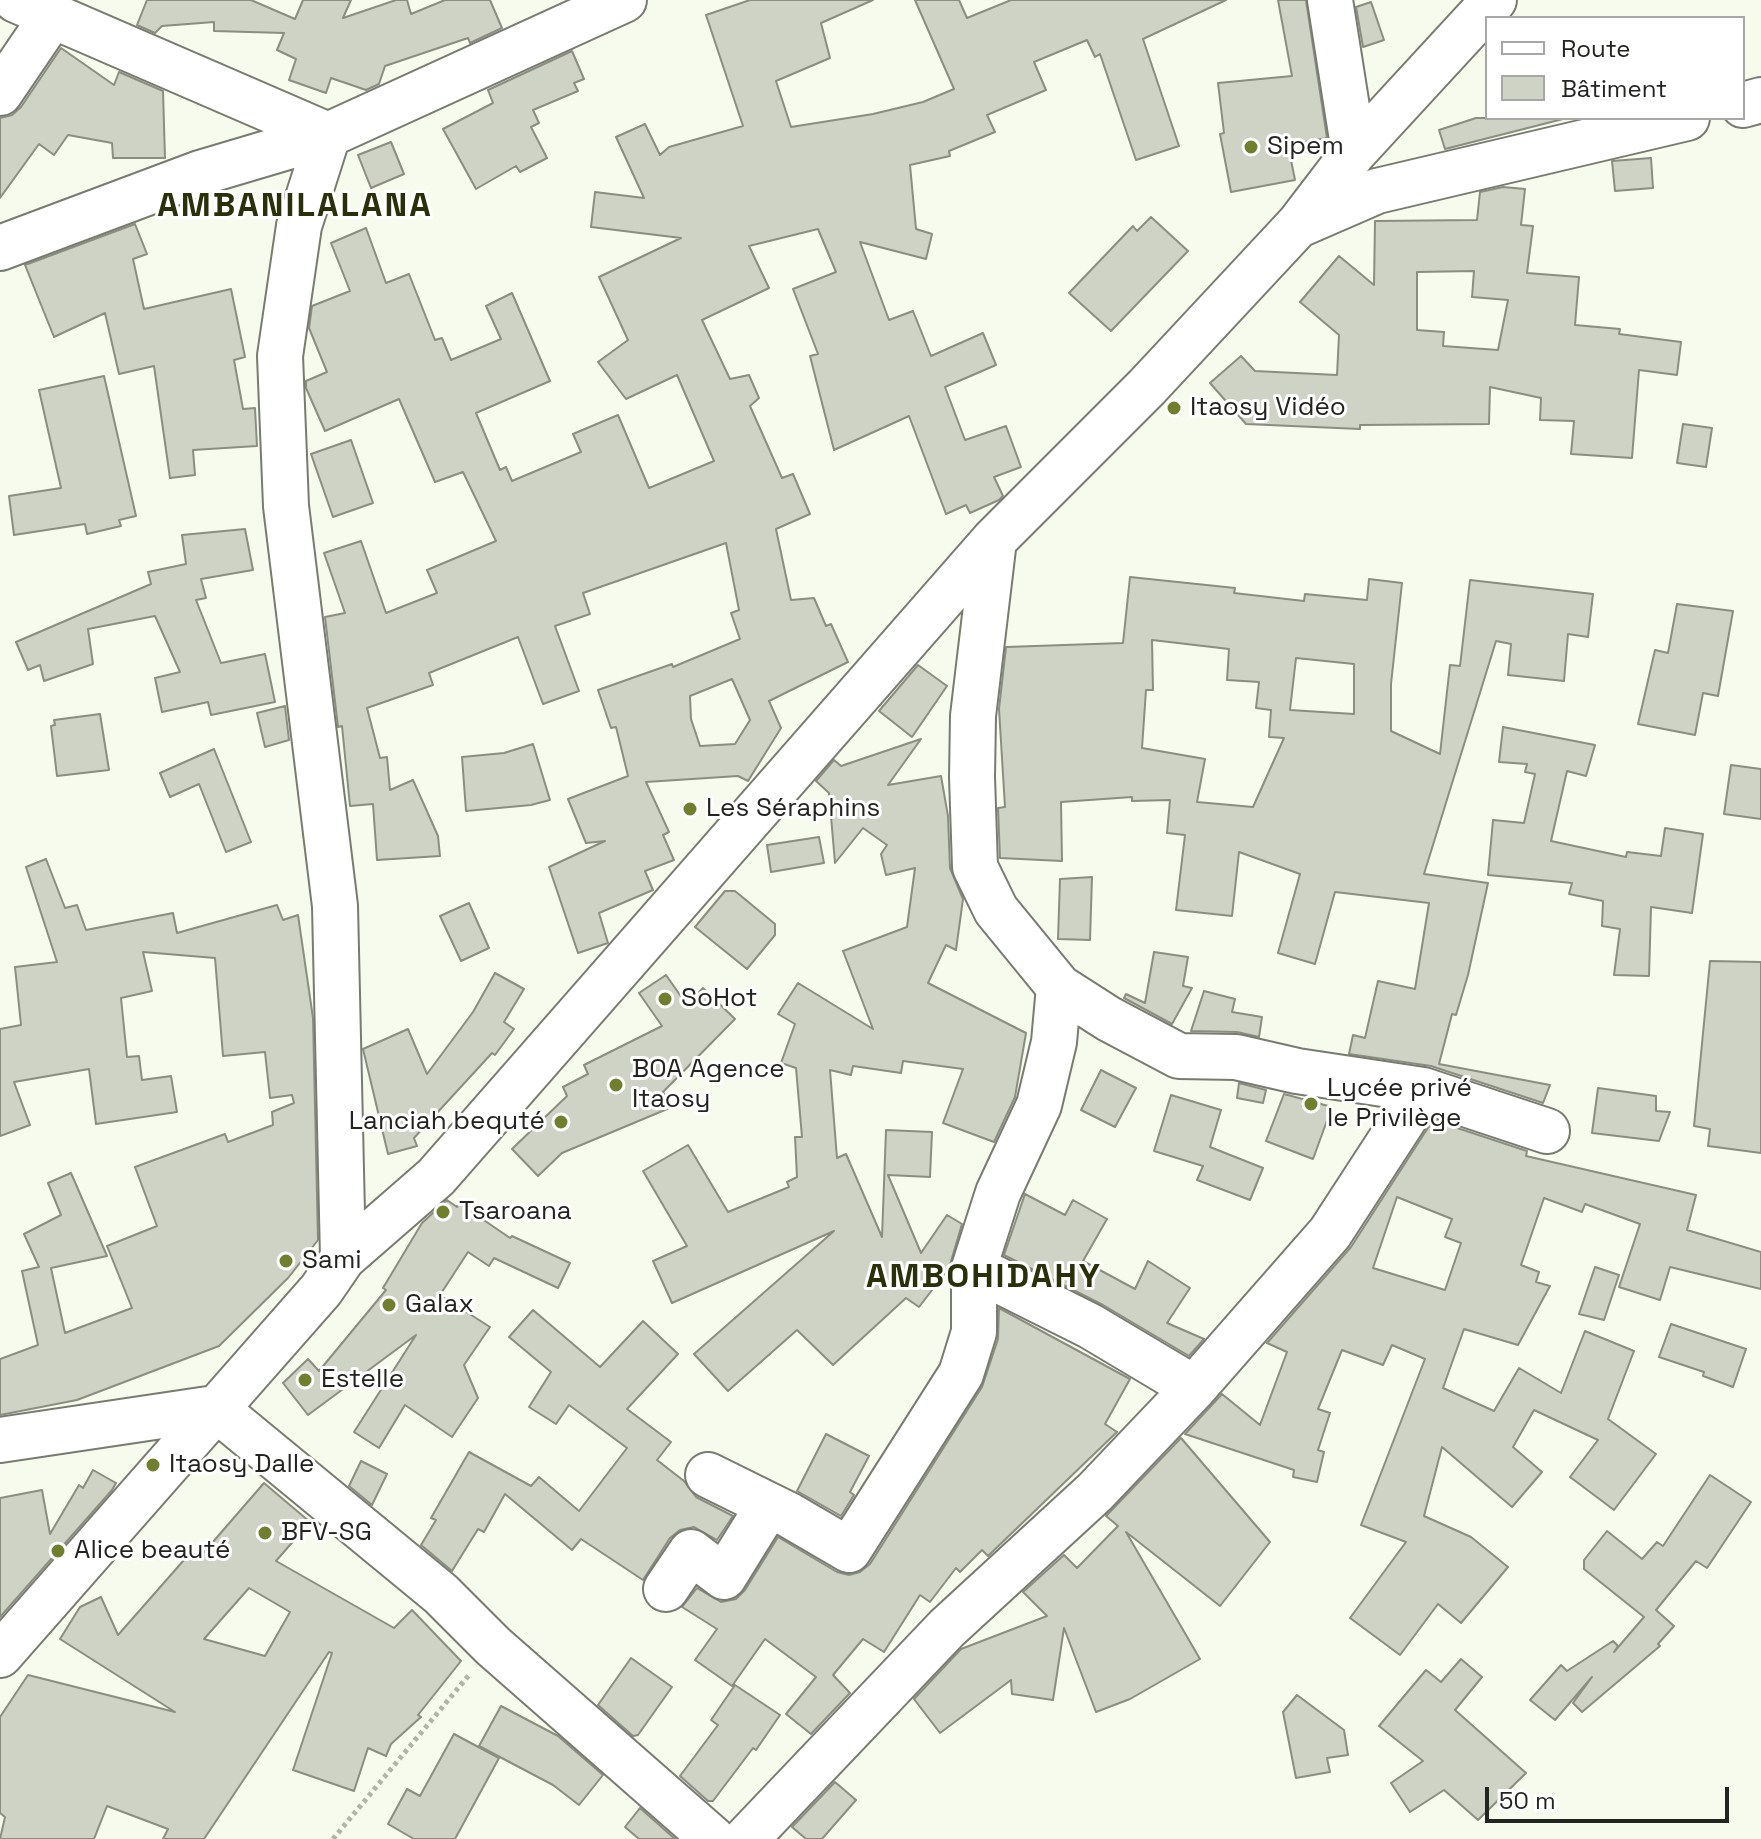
<!DOCTYPE html>
<html>
<head>
<meta charset="utf-8">
<style>
  body { margin:0 }
  #map { position:relative; width:1761px; height:1839px; overflow:hidden; background:#f7fbed; font-family:"Space Grotesk",sans-serif }
  canvas { display:block }
  .legend { position:absolute; left:1485px; top:16px; width:260px; height:104px; box-sizing:border-box; background:#fff; border:2px solid #a7a7a5; margin:0; padding:10px 14px; list-style:none; font-size:24px; color:#22241f }
  .legend li { display:flex; align-items:center; gap:16px; height:40px }
  .legend b { width:40px; border:2px solid #a7a7a5 }
  .scale { position:absolute; left:1485px; top:1787px; width:244px; height:36px; box-sizing:border-box; border:4px solid #22241f; border-top:0; padding-left:10px; font-size:24px; line-height:28px; white-space:nowrap; color:#22241f; -webkit-text-stroke:6px #fff; paint-order:stroke }
</style>
</head>
<body>
<div id="map">
<canvas width="1761" height="1839"></canvas>
<ul class="legend">
<li><b style="height:10px;background:#fff"></b>Route</li>
<li><b style="height:22px;background:#cfd3c5"></b>Bâtiment</li>
</ul>
<div class="scale">50 m</div>
</div>
<script>
const ctx = document.querySelector('canvas').getContext('2d');
ctx.lineJoin = 'round';
function fillPath(path, color) {
  ctx.fillStyle = color;
  ctx.fill(path, 'evenodd');
}
function trace(path, color, width, dash) {
  ctx.strokeStyle = color;
  ctx.lineWidth = width;
  ctx.lineCap = dash ? 'butt' : 'round';
  ctx.setLineDash(dash || []);
  ctx.stroke(path);
}
function drawText(font, color, halo, rows, align = 'center') {
  ctx.font = font + ' "Space Grotesk",sans-serif';
  ctx.lineWidth = 6;
  ctx.setLineDash([]);
  ctx.textBaseline = 'middle';
  ctx.strokeStyle = halo;
  ctx.fillStyle = color;
  for (const [text, x, y, turn = 0] of rows) {
    ctx.save();
    ctx.translate(x, y);
    ctx.rotate((+turn || 0) * Math.PI / 180);
    ctx.textAlign = isNaN(turn) ? turn : align;
    if (halo) ctx.strokeText(text, 0, 0);
    ctx.fillText(text, 0, 0);
    ctx.restore();
  }
}
const building = new Path2D(`
  M147,0h104l44,19 8,-19h48l-8,18 53,-18h11l4,14 34,-14h45l12,28 -32,15 -2,-5 -83,28 -6,18 -13,6 -35,-12 -5,15 -37,-13 7,-21 -19,-9 7,-17 -70,-2v-9l-52,4 -7,7 -18,-8z
  M750,0h123l-52,23 9,35 -54,23 15,46 82,-13 50,-12 31,-13 -39,-89h44l8,18 44,-18h215l-83,39 36,107 -43,14 -36,-106 -5,3 -8,-17 -53,22 12,28 -59,25 8,17 -46,19 1,5 -40,9 6,64 16,5 -6,25 -66,-17 29,78 24,-9 18,45 52,-23 13,32 -51,22 20,53 41,-14 15,41 -27,10 9,19 -4,4 -29,13 -4,-8 -20,9 -37,-98 -75,34 -24,-94 8,-2 -25,-65 43,-17 -18,-43 -69,17 20,42 -67,32 28,59 19,-4 10,23 -9,8 32,72 11,-4 17,40 -34,15 15,71 23,-2 12,28 5,-2 17,38 -79,39 12,27 -33,53 -10,-5 -92,6 23,50 -6,3 11,25 -29,11 8,19 -54,23 9,30 -30,10 -29,-86 56,-26 -19,2 -18,-44 60,-23 -12,-49 -5,1 -13,-38 74,-26 1,3 67,-28 -9,-26 8,-3 -13,-67 -143,50 7,21 -35,12 24,65 -36,13 -25,-67 -89,36 4,12 -66,23 13,50 7,-1 3,33 23,-10 25,56 2,20 -63,4 -4,-56 -23,2 -8,-80 -4,1 -13,-110 20,-4 -21,-60 37,-12 25,72 51,-20 -10,-23 69,-29 -33,-69 -28,10 -36,-83 -74,32 -19,-43v-7l21,-9 -18,-44 3,-22 38,-15 -19,-48 35,-15 20,55 23,-9 26,66 7,-2 9,22 50,-21 -15,-33 26,-13 38,88 -74,32 24,57 6,-3 6,14 69,-29 -8,-18 45,-19 31,73 65,-27 -37,-86 -51,24 -28,-37 30,-22 -29,-63 82,-39 -90,-11 4,-35 49,6 -28,-61 29,-13 15,31 9,-8 74,-21 -37,-111zM732,679l18,41 -15,24 -35,2 -9,-27 -1,-23z
  M1278,0h28l21,138 -39,7 7,35 -64,12 -11,-58 4,-1 -6,-50 74,-7z
  M1371,2l13,38 -21,7 -7,-40z
  M61,48l53,37 5,-13 44,19 2,67h-52l-1,-15 -44,-8 -14,20 -15,-11 -39,54v-80l12,-3 9,-8z
  M572,51l12,28 -10,4 4,8 -45,19 6,13 -8,4 16,31 -27,14 -4,-6 -40,23 -33,-60 50,-26 -5,-13z
  M1476,118h91l-122,31 -6,-19z
  M391,142l13,32 -33,14 -13,-33z
  M1651,158l2,30 -38,3 -3,-30z
  M1503,187l22,2 -4,36 12,1 -6,47 52,4 -4,48 45,4 -1,5 62,8 -4,33 -38,-5 -7,88 -61,-4 3,-33 -34,-1 1,-22 -51,-11 -1,37 -129,1v4l-114,-5 -36,-41 31,-27 14,15 82,4 2,-40 -39,-33 39,-46 35,29 1,-64 102,-1 3,-28zM1474,271l-2,26 36,3 -10,50 -55,-4 1,-14 -27,-2v-58z
  M1151,217l37,34 -77,80 -42,-38 64,-67 4,5z
  M135,224l12,30 -14,5 11,50 87,-20 14,68 -11,3 9,49 12,-1 2,38 -64,4 2,25 -25,3 -16,-112 -35,8 -14,-61 -51,24 -29,-72z
  M104,376l32,140 -17,4 2,6 -34,8 -2,-10 -71,11 -5,-39 52,-8 -22,-98z
  M1683,424l29,4 -6,39 -29,-4z
  M351,440l22,63 -40,14 -22,-63z
  M245,529l8,41 -52,9 5,19 -10,2 25,63 44,-9 10,48 -64,13 -3,-13 -46,10 -7,-34 25,-6 -25,-56 -67,13 5,35 -49,17 -4,-16 -12,5 -12,-28 135,-58 -3,-12 38,-8 -4,-29z
  M1130,577l105,11 -1,5 70,8 1,-7 62,6 2,-21 33,4 -11,101v47l49,23 10,-89 10,1 10,-86 123,14 -5,43 -20,-3 -4,47 -56,-6 3,-31 -15,-3 -72,233 64,9 -20,92 -12,40 -4,-1 -13,50 111,21 -7,18 -112,-37 -82,-12 4,-19 12,3 13,-57 37,8 14,-86 -94,-11 -20,72 -37,-11 22,-79 -61,-22 -7,64 -56,-6 9,-75 -18,-2 3,-33 -38,1v-4l-71,5 1,59 -62,-3 -2,-50 7,-1 -6,-98 7,-62 117,-4zM1152,640l77,9 -2,31 32,2 -3,26 15,2 -2,27 15,1 -31,69 -56,-5 8,-43 -63,-11 4,-58h7zM1296,658l58,6v50l-64,-4z
  M1677,604l56,7 -15,85 -15,-3 -8,42 -57,-11 17,-74 13,3z
  M918,665l29,21 -35,51 -33,-26z
  M285,706l4,34 -24,7 -8,-34z
  M100,714l9,56 -52,6 -6,-50 4,-1 -1,-5z
  M1503,727l92,18 -9,31 -19,-5 -16,70 75,16 1,-5 34,4 4,-28 38,6 -11,79 -41,-6 -2,69 -35,-1 6,-46 -18,-3 1,-25 -34,-7 3,-11 -84,-8 5,-55 31,3 11,-49 -10,-2 2,-8 -28,-2z
  M921,739l-33,46 53,-9 7,40 2,52 13,31 -7,51 -10,-5 -18,38 98,50 -11,64 -21,45 -51,-19 20,-54 -60,-8 -2,12 -48,-7 -2,9 -21,-5 7,88 9,-4 36,83 4,-107 46,2 -2,45 -42,-2 33,78 26,-38 15,9 -13,44 -30,39 -13,-9 -73,67 -36,-35 -69,61 -34,-37 140,-123 -162,72 -19,-42 34,-15 -44,-75 45,-26 40,67 61,-25 -2,-5 10,-5 -2,-40h7l-6,-69 -15,-5 14,-39 -17,-10 20,-31 75,46 -30,-78 64,-24 8,-59 -29,7 -5,-21 6,-9 -24,-17 -28,35 -6,-70 -13,-12 18,-21 7,6z
  M533,744l17,56 -19,5 -65,6 -4,-54 42,-4z
  M214,749l37,93 -25,10 -27,-68 -29,13 -10,-24z
  M1731,765l30,4v50l-37,-5z
  M819,837l5,26 -53,9 -4,-27z
  M46,859l19,49 12,-3 9,25 87,-17 4,20 100,-28 6,15 15,-5 15,103 5,222 -30,38 -69,68 -142,54 -77,15v-56l38,-14 -16,-74 17,-4 -15,-33 37,-19 -13,-32 23,-10 36,83 -56,12 14,65 67,-25 -25,-62 50,-20 -22,-59 90,-33 3,8 45,-17 -1,-13 22,-9 -2,-8 -22,3 -5,-46 -42,4 -8,-98 -72,-6 9,39 -31,7 6,59 12,-1 3,24 29,-4 6,36 -81,12 -7,-55 -75,13 16,43 -30,11v-107l21,-4 -6,-58 42,-5 -31,-95z
  M1092,877l-2,63 -32,-1 2,-60z
  M725,891h10l40,33v11l-28,34 -52,-42z
  M469,903l20,45 -28,13 -21,-45z
  M1154,952l34,5 -5,29 9,2 -20,36 -48,-26 2,-4 19,9z
  M1710,961l51,1v191l-53,-7 2,-17 -16,-3z
  M495,973l29,16 -20,33 10,7 -19,26 -3,-2 -78,85 3,8 -29,8 -25,-105 45,-20 19,45 46,-62z
  M666,975l21,30 16,-17 32,31 -72,73 9,15 -110,46 -24,23 -26,-27 55,-53 -4,-9 25,-13 -4,-9 78,-39 -23,-33z
  M1204,991l31,8 -3,13 30,5 -3,20 -22,-5 -46,-1z
  M1101,1070l35,18 -21,39 -34,-17z
  M1239,1083l27,7 -3,13 -26,-5z
  M1598,1088l58,8v15l14,1 -11,29 -67,-8z
  M1284,1094l48,13 -19,52 -47,-18z
  M1171,1095l50,15 -11,37 53,21 -13,32 -53,-20 6,-14 -49,-15z
  M1433,1120l94,31 -1,5 170,39 -9,35 74,22v37l-91,-22 -10,33 -41,-13 21,-63 -55,-20 -3,8 -38,-14 -23,67 18,7 -3,10 14,4 -32,59 -54,-16 -21,59 51,23 25,-43 42,25 24,-62 49,20 -26,68 48,35 -42,56 -44,-33 28,-37 -64,-30 -21,37 29,25 -30,35 -70,-60 -18,69 47,21 37,30 -47,56 -23,-19 -38,51 -50,-37 56,-76 -45,-17 64,-166 -33,-14 -9,20 -41,-15 -24,59 12,4 -12,37 6,2 -7,30 -24,-5 1,-7 -109,-36 37,-40 38,31 27,-73 -20,-9 84,-96zM1397,1197l55,22 -7,18 16,6 -16,47 -72,-22z
  M1025,1194l40,21 8,-15 34,19 -24,42 52,28 13,-28 42,27 -23,35 37,16 -15,17 -86,-51 -99,-50z
  M447,1200l10,7 2,-4 51,35 2,-2 58,27 -12,25 -64,-30 -5,8 -21,-14 -28,43 50,32 -26,38 14,33 -26,39 -47,-32 -26,43 -25,-16 62,-97 -108,80 -25,-32 25,-24 11,12 67,-81 -3,-2 39,-65z
  M1595,1267l24,8 -15,45 -25,-6z
  M999,1308l131,71 -25,45 12,8 -129,124 -6,-6 -22,22 -4,-4 -26,34 -10,-7 -36,57 -21,-13 -30,36 17,18 -39,41 -25,-20 30,-37 -51,-38 -33,47 -37,-26 22,-31 -35,-22 15,-19 24,14 15,-3 9,-9 33,-53 59,35 12,3 11,-3 10,-8 112,-177 16,-48z
  M533,1310l67,57 43,-46 35,33 -51,55 44,33 -14,18 27,21 12,16 37,19 -16,24 -23,-13 -14,3 -10,8 -27,42 -62,-41 -9,11 -67,-56 -21,38 -6,-3 -26,42 -31,-26 15,-25 -5,-2 38,-66 62,34 8,-9 40,34 48,-63 -58,-43 -13,19 -27,-17 22,-35 -42,-35z
  M1671,1324l75,25 -13,38 -30,-11 1,-4 -45,-15z
  M826,1434l43,22 -19,36 4,3 -13,21 -44,-25z
  M1181,1438l89,104 -50,64 -94,-74 74,127 -70,40 -34,13 -32,-84 -11,72 -41,-6 -1,-14 -71,53 -26,-34 47,-50 86,-33 -24,-24 41,-37 13,13 41,-42 -12,-10z
  M361,1461l26,13 -15,31 -23,-19z
  M93,1470l23,13 -4,7 -112,127v-119l42,-8 8,44 29,-49 4,3z
  M1710,1475l41,27 -44,66 -11,-7 -40,49 18,16 -16,18 2,2 -78,66 -9,-9 19,-26 -37,43 -25,-20 31,-35 6,6 46,-30 5,5 -4,6 30,-35 -60,-48v-9l23,-29 35,28 15,-17 6,4z
  M264,1483l46,39 -34,39 118,67 18,-18 49,51 -43,54 3,2 -30,27 -5,12 -18,-8 -14,43 -61,-21 39,-117 -3,-1 -125,187h-41l5,-10 -61,-23 -13,33h-94l5,-22 -5,-4v-96l28,-42 147,37 -115,-73 20,-32 21,-10 17,38 73,-83 8,6zM249,1588l41,24 -25,44 -61,-17z
  M631,1658l41,29 -34,48 -5,1 -35,-31z
  M1461,1659l21,18 -27,33 71,63 -48,47 -34,-30 -34,22 -19,-29 32,-22 -44,-35 47,-56 15,12z
  M735,1685l45,30 -24,35 -3,-2 -40,53h-5l-28,-25 38,-51 -7,-5z
  M1297,1695l47,35 4,25 -21,3 3,14 -34,6 -13,-66z
  M501,1706l57,30 45,39 -24,30 -26,-20 -74,-39z
  M454,1734l45,24 -44,81h-41l-26,-15 19,-35 13,7z
  M835,1782l21,18 -34,39h-16l-14,-12z
  M640,1808l35,31h-36l-14,-12z`);
const path = new Path2D(`
  M333,1839l136,-164`);
const minor = new Path2D(`
  M16,0l312,135 -29,91 -19,130 6,150 49,400 8,352
  M1330,0l24,152
  M0,93l53,-78
  M1743,105l18,-5
  M1301,224l76,-33 310,-73
  M0,248l200,-75 128,-38 296,-135
  M994,540l-21,176 -1,61 3,90 21,43 63,77 50,32 70,37 57,1 61,14 126,19
  M1059,987l-5,55 -15,63 -41,88 -24,75 116,58 104,62
  M0,1440l215,-32 226,186 52,52 220,193
  M708,1475l81,40 60,35 112,-176 13,-42v-64
  M666,1589l25,-37 33,25 44,-71
  M0,1655l321,-365 22,-32 93,-81 558,-637 153,-153 152,-163 55,-72 140,-152
  M746,1839l201,-211 148,-136 99,-104 136,-155 93,-143 124,41`);
const markers = [
  [1251,147,8,"#6f7f2e"],
  [1174,408,8,"#6f7f2e"],
  [690,809,8,"#6f7f2e"],
  [665,999,8,"#6f7f2e"],
  [616,1085,8,"#6f7f2e"],
  [1311,1104,8,"#6f7f2e"],
  [561,1122,8,"#6f7f2e"],
  [443,1212,8,"#6f7f2e"],
  [286,1261,8,"#6f7f2e"],
  [389,1305,8,"#6f7f2e"],
  [305,1380,8,"#6f7f2e"],
  [153,1465,8,"#6f7f2e"],
  [265,1533,8,"#6f7f2e"],
  [58,1551,8,"#6f7f2e"]
];
const poiNames = [
  ["Sipem",1267,147],
  ["Itaosy Vidéo",1190,408],
  ["Les Séraphins",706,809],
  ["SoHot",681,999],
  ["BOA Agence",632,1070],
  ["Itaosy",632,1100],
  ["Lycée privé",1327,1089],
  ["le Privilège",1327,1119],
  ["Lanciah bequté",545,1122,"right"],
  ["Tsaroana",459,1212],
  ["Sami",302,1261],
  ["Galax",405,1305],
  ["Estelle",321,1380],
  ["Itaosy Dalle",169,1465],
  ["BFV-SG",281,1533],
  ["Alice beauté",74,1551]
];
const districtNames = [
  ["AMBANILALANA",295,207],
  ["AMBOHIDAHY",984,1278]
];
fillPath(building, '#cfd3c5');
trace(building, '#8a8d80', 2);
trace(minor, '#787b6f', 48);
trace(path, '#b0b3a8', 5, [4, 4]);
trace(minor, '#fff', 44);
for (const [x, y, r, color] of markers) {
  const dot = new Path2D();
  dot.arc(x, y, r, 0, 2 * Math.PI);
  ctx.fillStyle = color;
  ctx.fill(dot);
  trace(dot, '#fff', 3);
}
drawText('26px', '#22241f', '#fff', poiNames, 'left');
ctx.letterSpacing = '2px';
drawText('bold 34px', '#2a310a', '#fff', districtNames);
ctx.letterSpacing = '0px';
</script>
</body>
</html>
